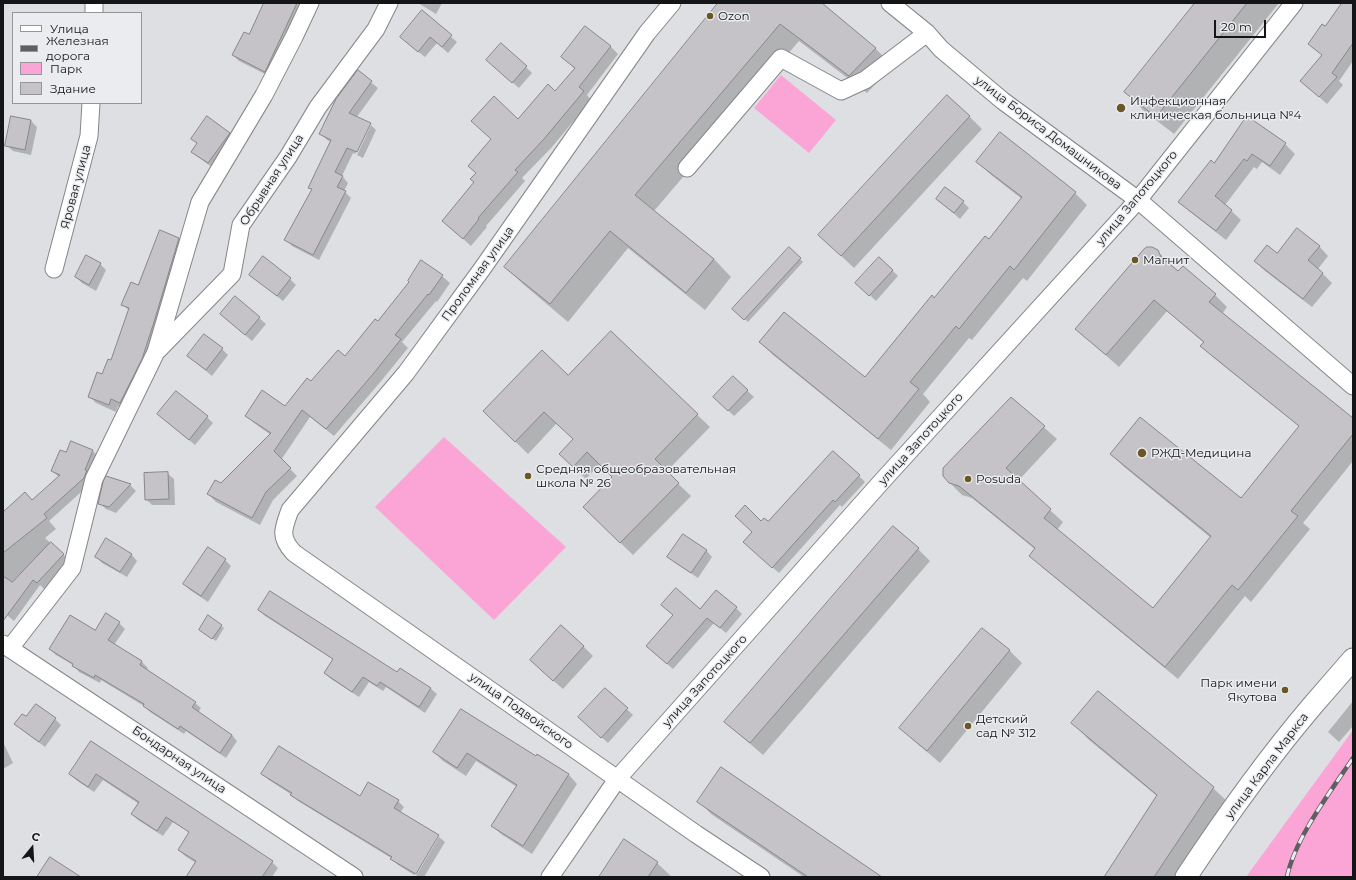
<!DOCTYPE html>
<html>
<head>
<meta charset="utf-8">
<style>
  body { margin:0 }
  #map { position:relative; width:1356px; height:880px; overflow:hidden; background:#dedfe2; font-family:Montserrat,sans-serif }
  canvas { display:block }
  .frame { position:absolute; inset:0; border:4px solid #141516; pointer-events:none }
  .legend { position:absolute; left:12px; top:12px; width:130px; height:92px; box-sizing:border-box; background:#ebecef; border:1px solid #959698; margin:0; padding:5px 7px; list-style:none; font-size:12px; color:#141516 }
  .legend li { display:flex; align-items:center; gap:8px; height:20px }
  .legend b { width:20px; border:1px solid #959698 }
  .north { position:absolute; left:12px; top:828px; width:40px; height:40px; -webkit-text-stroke:3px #ebecef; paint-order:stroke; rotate:18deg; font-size:11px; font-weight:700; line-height:16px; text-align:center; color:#141516 }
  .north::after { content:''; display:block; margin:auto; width:14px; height:18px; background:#141516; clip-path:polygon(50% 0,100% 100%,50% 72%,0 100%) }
  .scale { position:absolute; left:1214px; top:20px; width:52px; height:18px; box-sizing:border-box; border:2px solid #141516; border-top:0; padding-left:5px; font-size:12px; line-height:14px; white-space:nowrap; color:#141516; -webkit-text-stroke:3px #ebecef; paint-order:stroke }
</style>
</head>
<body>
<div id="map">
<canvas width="1356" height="880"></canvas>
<div class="frame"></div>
<ul class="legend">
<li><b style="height:5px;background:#fff"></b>Улица</li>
<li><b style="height:5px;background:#5e5f61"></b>Железная дорога</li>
<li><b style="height:11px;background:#fba5d7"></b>Парк</li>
<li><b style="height:11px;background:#c5c3c7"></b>Здание</li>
</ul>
<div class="north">С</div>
<div class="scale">20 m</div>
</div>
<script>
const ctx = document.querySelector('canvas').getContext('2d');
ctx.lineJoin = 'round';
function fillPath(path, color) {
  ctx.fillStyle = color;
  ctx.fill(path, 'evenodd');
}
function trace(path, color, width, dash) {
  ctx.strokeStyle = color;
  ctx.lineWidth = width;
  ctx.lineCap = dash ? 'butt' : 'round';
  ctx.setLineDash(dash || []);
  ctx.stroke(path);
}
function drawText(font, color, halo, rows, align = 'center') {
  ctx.font = font + ' Montserrat,sans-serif';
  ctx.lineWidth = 3;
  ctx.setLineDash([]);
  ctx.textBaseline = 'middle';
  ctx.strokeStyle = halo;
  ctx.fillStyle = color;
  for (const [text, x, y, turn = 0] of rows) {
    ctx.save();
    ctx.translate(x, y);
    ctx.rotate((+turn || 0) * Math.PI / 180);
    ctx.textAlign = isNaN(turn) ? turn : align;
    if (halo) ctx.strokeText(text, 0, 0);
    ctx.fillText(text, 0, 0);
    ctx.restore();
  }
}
const green = new Path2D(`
  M781,75l55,45 -27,33 -55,-45z
  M444,437l122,110 -72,73 -119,-113z
  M1353,730v147h-107z`);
const shadow = new Path2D(`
  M265,3h39l-33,74 -32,-16 -6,-6 16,-19z
  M418,3h24l-6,11z
  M719,3h102l54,45 18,18 -26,27 -68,-52 -145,170 60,48 17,18 -26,33 -77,-62 -60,74 -45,-38 -18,-17z
  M1196,3h83l-105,131 -31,-24 -17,-18z
  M1343,3h10v58l-14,20 4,4 -16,19 -26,-23 22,-25 -14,-12 16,-16z
  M422,12l35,30 -9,11 -11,-10 -12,14 -18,-14z
  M610,46l8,8 -31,41 4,5 -39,47 -30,31 3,3 -39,45 1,1 -16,19 -28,-25 32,-38 43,-63 37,-28 20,-23 -13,-12z
  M494,66l32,1 6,6 -13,15z
  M358,72l20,16 -22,30 14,6 6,6 -13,28 -6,-3 14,-30h-2l-14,29 -2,-1 -11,23 6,7 -4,8 7,7 -32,62 -27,-14 -6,-7 26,-49 -3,-3 22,-45 -4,-2 -6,-6z
  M969,116l13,13 -128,139 -35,-33z
  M1247,118l38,26 10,10 -15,21 -18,-13 -5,7 -3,-2 -29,38 16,15 -15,20 -37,-29 -9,-9 35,-38z
  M31,121l6,6 -6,28 -18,-4 -7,-6z
  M229,133l6,6 -21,30 -22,-17 6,-8 -6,-5z
  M978,162l97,31 12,12 -60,76 -4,-3 -51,62 -3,-2 -46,56 7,8 -39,48 -118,-95 -13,-13 105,36 70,-79 54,-58 33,-42 -32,-25z
  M937,199l26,3 6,6 -9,11z
  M179,238l7,8 -59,163 -9,-3 -2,6 -20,-9 -7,-7 23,-35 17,-50 -6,-7z
  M1319,246l9,10 -10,13 14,14 -20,24 -47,-36 -10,-10 23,-7z
  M789,248l14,14 -55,60 -15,-13z
  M1157,251l22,21 36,23 12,12 -5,7 131,105v42l-50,62 7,6 -59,73 -6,-6 -67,83 -135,-111 -12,-12 5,-6 -64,-52 -10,-3 -13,-13 62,-84 46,41 -39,42 45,41 -6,8 96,79 58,-71 -88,-72 -12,-12 130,46 59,-73 -86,-69 -13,-12 3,-3 -37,-32 -48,56 -43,-38z
  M100,264l6,6 -10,21 -14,-8 -6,-6z
  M892,270l6,6 -22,25 -19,-18z
  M250,275l40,4 6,6 -13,16z
  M442,276l8,7 -13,19 -1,-1 -34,41 6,6 -26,32 -48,56 -24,-19 -29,43 16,16 -24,24 -13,25 -44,-23 -8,-8 13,-10 50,-49 -17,-12 -8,-8 39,-8 26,-24 34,-25 33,-36z
  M235,297l31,27 -14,17 -25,-21z
  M611,332l99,95 -44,45 25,24 -58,59 -36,-35 16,-43 -13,-13 -14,15 -26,-25 14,-14 -17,-17 -29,31 -44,-43 84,-34z
  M222,349l6,6 -16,21 -24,-20z
  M733,377l21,20 -20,19 -20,-19z
  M207,417l6,6 -18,22 -30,-25z
  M72,442l21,9 6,6 -9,27 -41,37 7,8 -11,9 25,23 -26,28 -4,-4 -26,36 -11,-9v-103l2,2 27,-10 27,-24 -7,-6 15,-17z
  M167,473l7,6 1,26h-23l-6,-6z
  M859,476l6,6 -23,25 -2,-2 -61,68 -29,-25 11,-25h7z
  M107,478l23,7 6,6 -20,22 -10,-4 -7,-6z
  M208,548l17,12 6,6 -23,36 -18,-12 -6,-6z
  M918,549l12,12 -167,194 -38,-33z
  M706,550l6,7 -14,21 -23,-15 -6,-6z
  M131,554l6,7 -10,16 -25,-14 -6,-7z
  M736,608l6,6 -16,19 -12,-10 -41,46 -20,-17 47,-42z
  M259,610l138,64 3,-5 31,20 6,5 -12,19 -39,-26 -3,4 -14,-9 -10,15 -28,-18 -6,-6 9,-13 -69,-44z
  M119,623l6,6 -11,16 28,17 6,6 -2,2 49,33 6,5 -3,5 34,22 5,6 -11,17 -40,-27 -2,3 -34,-22 -6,-6 -43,-26 -1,3 -21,-11 -6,-7 -17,-10 -6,-6 45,-18z
  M221,626l3,2 -8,13 -16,-11z
  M982,629l28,22 12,12 -82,100 -27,-23 -13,-12z
  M583,646l10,10 -30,33 -22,-19z
  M605,689l28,26 -25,28 -22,-20z
  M1353,701v25l-14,16 -11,-10z
  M36,705l19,14 6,6 -16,22 -23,-17 -6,-6 11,-6z
  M461,710l75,47 2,-2 31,20 8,9 -45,70 -31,-20 -9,-8 25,-39 -41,-26 -10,15 -23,-15 -9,-9z
  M1073,723l140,65 17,16 -48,73h-77l52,-81 -68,-56z
  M3,742l10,21 -10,6z
  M91,743l181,119 6,6 -6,9h-85l9,-14 -11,-7 -6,-6 11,-17 -17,-11 -10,14 -25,-16 -6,-6 7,-10 -36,-24 -9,12 -18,-12 -6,-6z
  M262,774l98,23 38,4 6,6 -4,6 39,23h-2l-23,39 -16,-10 -7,-7 -93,-57 -6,-6 -23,-15z
  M699,801l181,76h-76l-93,-63z
  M439,837l6,5 -21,35h-6l-2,-1z
  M657,863l15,14h-71z`);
const building = new Path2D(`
  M264,3h33l-32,69 -33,-17 12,-23 5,2z
  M718,3h104l54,45 -27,28 -69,-52 -145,171 79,64 -28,34 -76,-62 -60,73 -46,-37z
  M1195,3h52l-91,114 -32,-25z
  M1342,3h11v40l-21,30 5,4 -18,20 -19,-16 22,-26 -14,-11 14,-20 3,2z
  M422,10l30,25 -10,12 -12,-10 -12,15 -18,-15z
  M585,26l26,20 -32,41 5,4 -40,48 -29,31 3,2 -40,46 1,1 -16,20 -21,-18 32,-39 -4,-3 6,-6 -8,-7 23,-27 -20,-18 23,-25 24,23 30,-35 7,7 20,-23 -14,-11z
  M501,43l26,23 -15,17 -26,-23z
  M358,70l14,11 -23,32 22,10 -14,29 -10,-4 -12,24 8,4 -6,11 9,4 -33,64 -29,-15 28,-51 -4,-1 23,-48 -12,-6 17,-35z
  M947,95l23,21 -129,140 -23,-21z
  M11,116l20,4 -6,30 -20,-4z
  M207,116l23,17 -22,30 -17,-11 6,-9 -6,-4z
  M1247,116l39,27 -16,23 -18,-12 -5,7 -3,-2 -29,37 17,14 -16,21 -38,-29 33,-42 3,3z
  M1000,132l76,60 -62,78 -4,-4 -51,63 -3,-3 -46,56 9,7 -41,50 -119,-97 25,-30 81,65 67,-82 2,3 51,-62 4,3 33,-42 -46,-35z
  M945,187l19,14 -10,12 -18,-14z
  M1297,228l23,18 -12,14 15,13 -20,26 -49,-38 13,-16 10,8z
  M160,230l19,8 -25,84 -12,37 -22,44 -9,-4 -2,6 -21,-8 9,-25 5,2 6,-15 3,1 18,-52 -8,-3 10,-23 7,3z
  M789,247l12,11 -57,62 -12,-11z
  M1147,247h5l6,3 3,7 17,14 5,-5 33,28 -7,8 144,116v16l-62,77 7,5 -60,74 -6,-5 -67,82 -136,-111 6,-8 -76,-62 -10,-3 -6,-7v-8l68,-71 34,29 -39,42 45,41 -7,9 109,90 58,-72 -101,-82 30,-37 101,81 58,-72 -99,-80 4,-4 -50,-42 -48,55 -31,-26 69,-80z
  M86,255l15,8 -12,22 -14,-8z
  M263,256l28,22 -14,18 -28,-21z
  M879,257l14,13 -24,26 -14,-13z
  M421,260l22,15 -14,20 -1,-1 -33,41 6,4 -27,34 -48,56 -24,-19 -28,41 17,17 -25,24 -14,26 -45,-24 8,-14 6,3 50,-50 -26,-17 17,-26 23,16 22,-28 4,3 27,-31 7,6 30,-37 3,2 31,-39 -1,-1z
  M235,296l25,21 -15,18 -25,-21z
  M611,331l87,83 -43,45 24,24 -59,60 -37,-36 29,-30 -25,-25 -14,15 -14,-13 14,-15 -29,-27 -29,30 -32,-31 59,-61 26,25z
  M204,334l19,14 -17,22 -19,-14z
  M733,376l15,14 -20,21 -15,-14z
  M176,391l32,25 -19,24 -32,-26z
  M71,441l22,9 -8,20h2l-3,8 -40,36 3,4 -44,35v-41l22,-20 7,8 28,-25 -9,-4 9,-21 6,2z
  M833,451l27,24 -25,27 -2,-2 -61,68 -29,-26 9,-10 -17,-16 10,-11 16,16 3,-3 4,3z
  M168,472l1,27 -24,1 -1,-27z
  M106,476l25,8 -22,23 -11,-3 5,-22z
  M893,526l26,22 -169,195 -26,-21z
  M683,534l24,16 -16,23 -24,-16z
  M106,538l26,16 -12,18 -25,-15z
  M51,542l13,12 -27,29 -4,-3 -30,41v-45l9,6z
  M208,547l18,12 -25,37 -18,-12z
  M676,588l24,21 16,-19 21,17 -17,21 -13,-10 -40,46 -21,-18 27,-31 -12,-10z
  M270,591l127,81 3,-4 31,20 -12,19 -39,-25 -3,4 -14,-9 -11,15 -28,-19 9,-14 -75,-49z
  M106,613l14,9 -12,18 34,21 -2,4 56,37 -4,5 40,28 -12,18 -40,-27 -2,3 -35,-23 1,-2 -49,-29 -1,3 -22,-12 1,-2 -24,-15 21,-34 25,15z
  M208,615l14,10 -10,14 -13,-9z
  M561,625l23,21 -31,35 -23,-21z
  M982,628l28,22 -83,101 -28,-23z
  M605,688l23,20 -27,30 -23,-21z
  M1098,691l116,96 -60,90h-50l53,-82 -86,-72z
  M36,704l20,14 -17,24 -25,-18 8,-10 4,2z
  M461,709l75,47 1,-2 32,20 -46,72 -32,-20 26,-41 -50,-32 -10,15 -24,-16z
  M91,741l182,120 -11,16h-76l10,-16 -18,-11 11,-18 -23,-15 -9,14 -26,-17 8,-12 -43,-28 -8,13 -19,-13z
  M279,746l81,50 8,-14 31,18 -5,8 45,27 -23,39 -26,-15 2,-2 -102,-62 2,-2 -31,-19z
  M721,767l161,110h-74l-111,-75z
  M624,839l34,23 -10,15h-49z
  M50,857l31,20h-44z`);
const minor = new Path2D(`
  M94,3v10
  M672,3l-25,30 -165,236 -76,104 -116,137c-7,19 -11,27 4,43l402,281 65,43
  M890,3l37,30 14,16 62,52 135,99 215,186
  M687,168l94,-110 60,33 24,-11 62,-47
  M54,269l35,-133 2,-33
  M158,350l74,-76 9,-49 47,-68 30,-50 58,-78 13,-26
  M3,644l351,233
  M10,648l62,-80 22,-89 62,-127 44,-150 64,-107 30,-58 16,-34
  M550,877l68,-99 265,-298 255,-280 156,-197`);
const tertiary = new Path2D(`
  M1186,877c39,-59 81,-118 127,-172 13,-15 27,-31 40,-46`);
const rail = new Path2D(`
  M1287,877c8,-39 44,-86 66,-119`);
const markers = [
  [710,16,4,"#6a5725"],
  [1121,108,5,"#6a5725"],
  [1135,260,4,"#6a5725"],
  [1142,453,5,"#6a5725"],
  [528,476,4,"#6a5725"],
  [968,479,4,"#6a5725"],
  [1285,690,4,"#6a5725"],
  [968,726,4,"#6a5725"]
];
const poiNames = [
  ["Ozon",718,16],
  ["Инфекционная",1130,101],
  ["клиническая больница №4",1130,115],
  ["Магнит",1143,260],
  ["РЖД-Медицина",1151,453],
  ["Средняя общеобразовательная",536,469],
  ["школа № 26",536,483],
  ["Posuda",976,479],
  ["Парк имени",1277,683,"right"],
  ["Якутова",1277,697,"right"],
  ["Детский",976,719],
  ["сад № 312",976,733]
];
const streetNames = [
  ["улица Бориса Домашникова",1048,133,37],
  ["Обрывная улица",272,180,-57],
  ["Яровая улица",76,187,-75],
  ["улица Запотоцкого",1137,198,-50],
  ["Проломная улица",478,274,-54],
  ["улица Запотоцкого",921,439,-48],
  ["улица Запотоцкого",705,681,-48],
  ["улица Подвойского",521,711,35],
  ["Бондарная улица",179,760,34],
  ["улица Карла Маркса",1267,766,-53]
];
fillPath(green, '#fba5d7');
fillPath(shadow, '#0003');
fillPath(building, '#c5c3c7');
trace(building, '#888689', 1);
trace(minor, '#858689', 19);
trace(tertiary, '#858689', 23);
trace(minor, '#fff', 17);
trace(tertiary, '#fff', 21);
trace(rail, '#5e5f61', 4.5);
trace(rail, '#ebecef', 3, [9]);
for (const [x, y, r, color] of markers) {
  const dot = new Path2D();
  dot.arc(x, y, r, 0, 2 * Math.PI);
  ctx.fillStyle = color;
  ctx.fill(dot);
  trace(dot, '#ebecef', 1.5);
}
drawText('12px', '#141516', '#ebecef', poiNames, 'left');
drawText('12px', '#141516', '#ebecef', streetNames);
</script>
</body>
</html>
